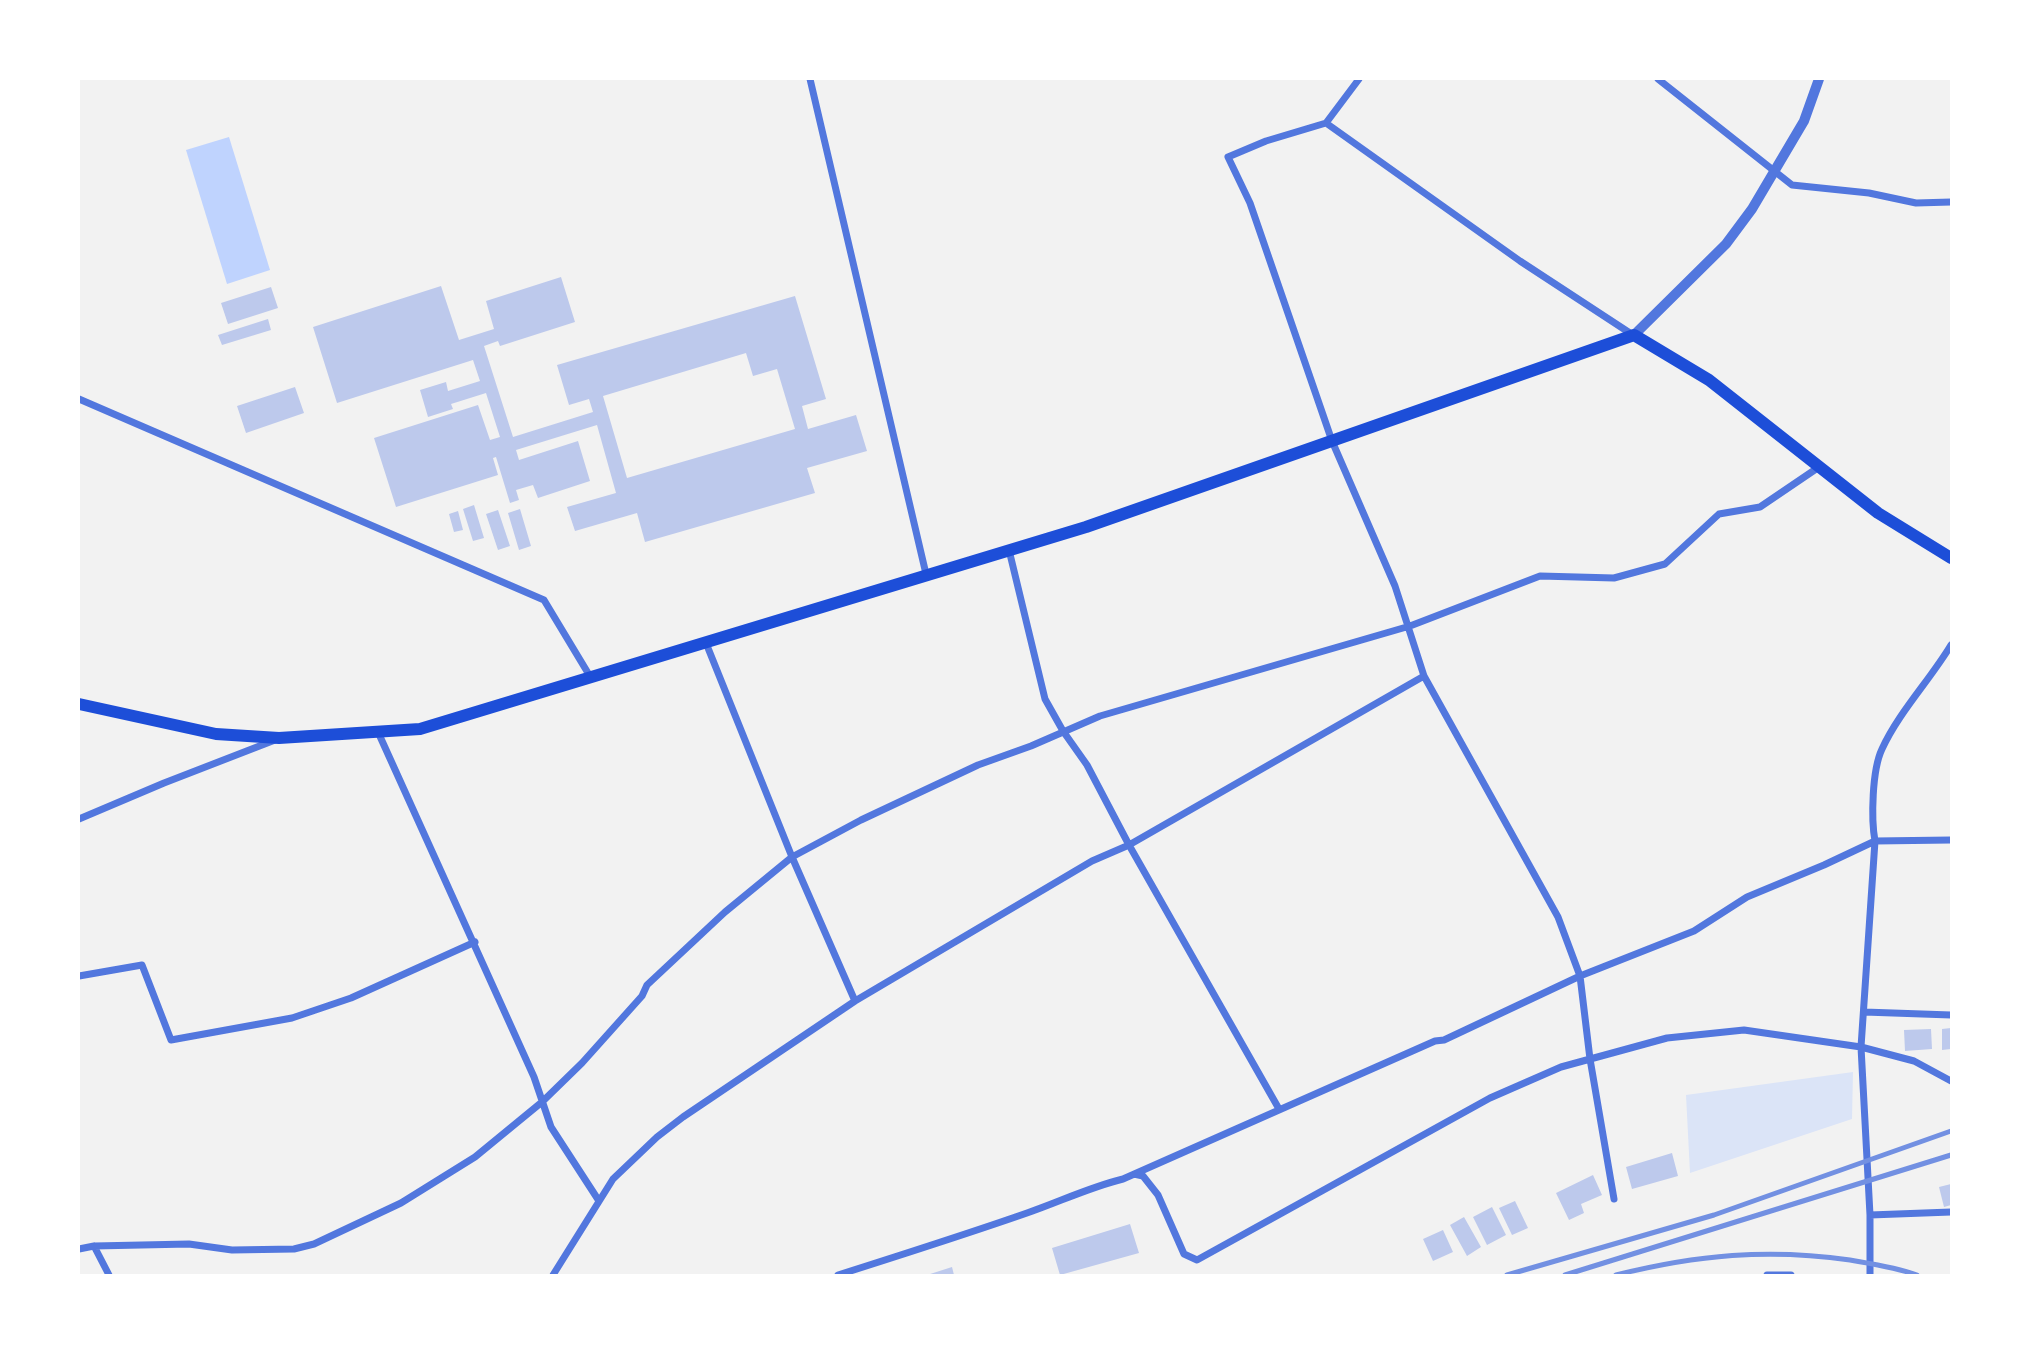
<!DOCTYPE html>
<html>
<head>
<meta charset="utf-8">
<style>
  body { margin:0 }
  #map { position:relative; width:2030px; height:1354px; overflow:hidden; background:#f2f2f2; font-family:"Varela Round",sans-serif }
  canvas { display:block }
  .frame { position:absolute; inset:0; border:80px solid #fff; pointer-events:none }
</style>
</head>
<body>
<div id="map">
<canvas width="2030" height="1354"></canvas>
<div class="frame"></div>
</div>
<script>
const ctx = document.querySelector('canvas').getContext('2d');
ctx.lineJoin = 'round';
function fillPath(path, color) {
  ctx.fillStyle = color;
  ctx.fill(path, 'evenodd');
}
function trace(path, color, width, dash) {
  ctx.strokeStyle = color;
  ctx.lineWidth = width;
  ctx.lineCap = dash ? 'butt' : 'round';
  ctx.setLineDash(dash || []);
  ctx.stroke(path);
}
const green = new Path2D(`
  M1853,1072l-1,47 -162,54 -4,-78z`);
const water = new Path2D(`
  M229,137l41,133 -43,14 -41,-134z`);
const building = new Path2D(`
  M561,277l14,45 -75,24 -2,-5 -14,5 29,91 80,-25 -4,-13 -20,6 -12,-40 238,-69 31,103 -24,7 6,23 48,-14 11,36 -60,17 8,25 -170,49 -8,-29 -62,18 -8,-24 49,-14 -19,-68 -81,25 3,10 59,-19 12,40 -52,17 -5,-13 -17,5 3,10 -9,3 -14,-46 -3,1 5,17 -102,32 -22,-69 104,-33 12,35 10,-3 -14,-44 -35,11 2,5 -25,8 -8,-27 26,-8 2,9 32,-10 -7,-21 -136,43 -24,-76 128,-41 18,54 35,-11 -8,-28zM746,353l7,23 24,-7 18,60 -168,49 -24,-82z
  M271,287l7,21 -50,16 -7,-21z
  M268,319l3,11 -49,15 -4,-10z
  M295,387l9,26 -58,20 -9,-27z
  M474,505l10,33 -11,3 -10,-32z
  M520,509l11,37 -12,4 -11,-37z
  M498,510l12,36 -12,4 -12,-36z
  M458,511l5,19 -9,2 -5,-18z
  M1951,1028v21l-9,1v-21z
  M1931,1029l1,20 -27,2 -1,-21z
  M1672,1153l6,23 -46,13 -6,-22z
  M1593,1175l9,20 -21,9 3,9 -15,7 -13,-27z
  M1951,1184v21l-7,2 -5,-20z
  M1515,1201l13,27 -16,7 -13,-27z
  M1492,1207l14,28 -19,10 -14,-28z
  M1464,1217l17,30 -14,9 -17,-31z
  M1130,1224l9,29 -79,22 -8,-27z
  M1443,1230l10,22 -20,9 -10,-22z
  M952,1267l2,8h-27z`);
const minor = new Path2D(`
  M810,79l116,495
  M1658,79l134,106 77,8 47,10 35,-1
  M1326,123l33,-44
  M79,399l465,201 47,78
  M1009,550l36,149 18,32 24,34 42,80 150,264
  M706,643l86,214 63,144
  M378,732l156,345 17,50 48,74
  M79,819l85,-36 111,-43
  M79,976l63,-11 29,75 121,-22 59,-20 124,-56
  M1864,1012l87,3
  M1134,1174l9,2 15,19 26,59 13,6 293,-162 71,-31 106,-29 77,-8 117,17 53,14 37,20
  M1614,1199l-24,-140 -10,-83 -22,-59 -134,-241 -29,-90 -63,-145 -82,-238 -22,-46 38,-16 60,-18 194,138 113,74
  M1870,1215l81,-3
  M94,1246l15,29
  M79,1249l15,-3 95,-2 43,6 62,-1 20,-5 87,-41 74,-46 67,-55 40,-39 60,-67 5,-11 78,-73 67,-55 69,-37 117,-55 53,-19 69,-30 310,-90 130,-50 74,2 51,-14 54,-50 41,-7 59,-40
  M553,1275l60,-96 44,-42 26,-20 172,-116 237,-140 37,-16 295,-169
  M838,1275c63,-20 126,-40 189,-62 32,-11 63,-26 96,-34l312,-138 9,-1 136,-64 114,-45 53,-34 77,-32 51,-24 76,-1
  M1767,1275h24
  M1870,1275v-60l-9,-168 14,-206c-4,-22 -3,-71 7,-92 17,-37 48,-69 69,-104`);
const tertiary = new Path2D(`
  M1634,335l92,-91 26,-35 52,-88 15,-42`);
const secondary = new Path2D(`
  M79,704l137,30 63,4 141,-9 666,-202 548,-192 75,45 169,133 73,45`);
const rail = new Path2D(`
  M1507,1275l207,-60 237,-84
  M1565,1275l386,-120
  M1616,1275c80,-20 152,-27 234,-15 23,4 45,7 67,15`);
fillPath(green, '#dbe4f7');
fillPath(water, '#bfd3fe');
fillPath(building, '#bdc9ec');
trace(minor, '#5277de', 7);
trace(tertiary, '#5277de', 10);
trace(secondary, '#1d4ed8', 12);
trace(rail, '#7290e2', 5);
</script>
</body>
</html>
